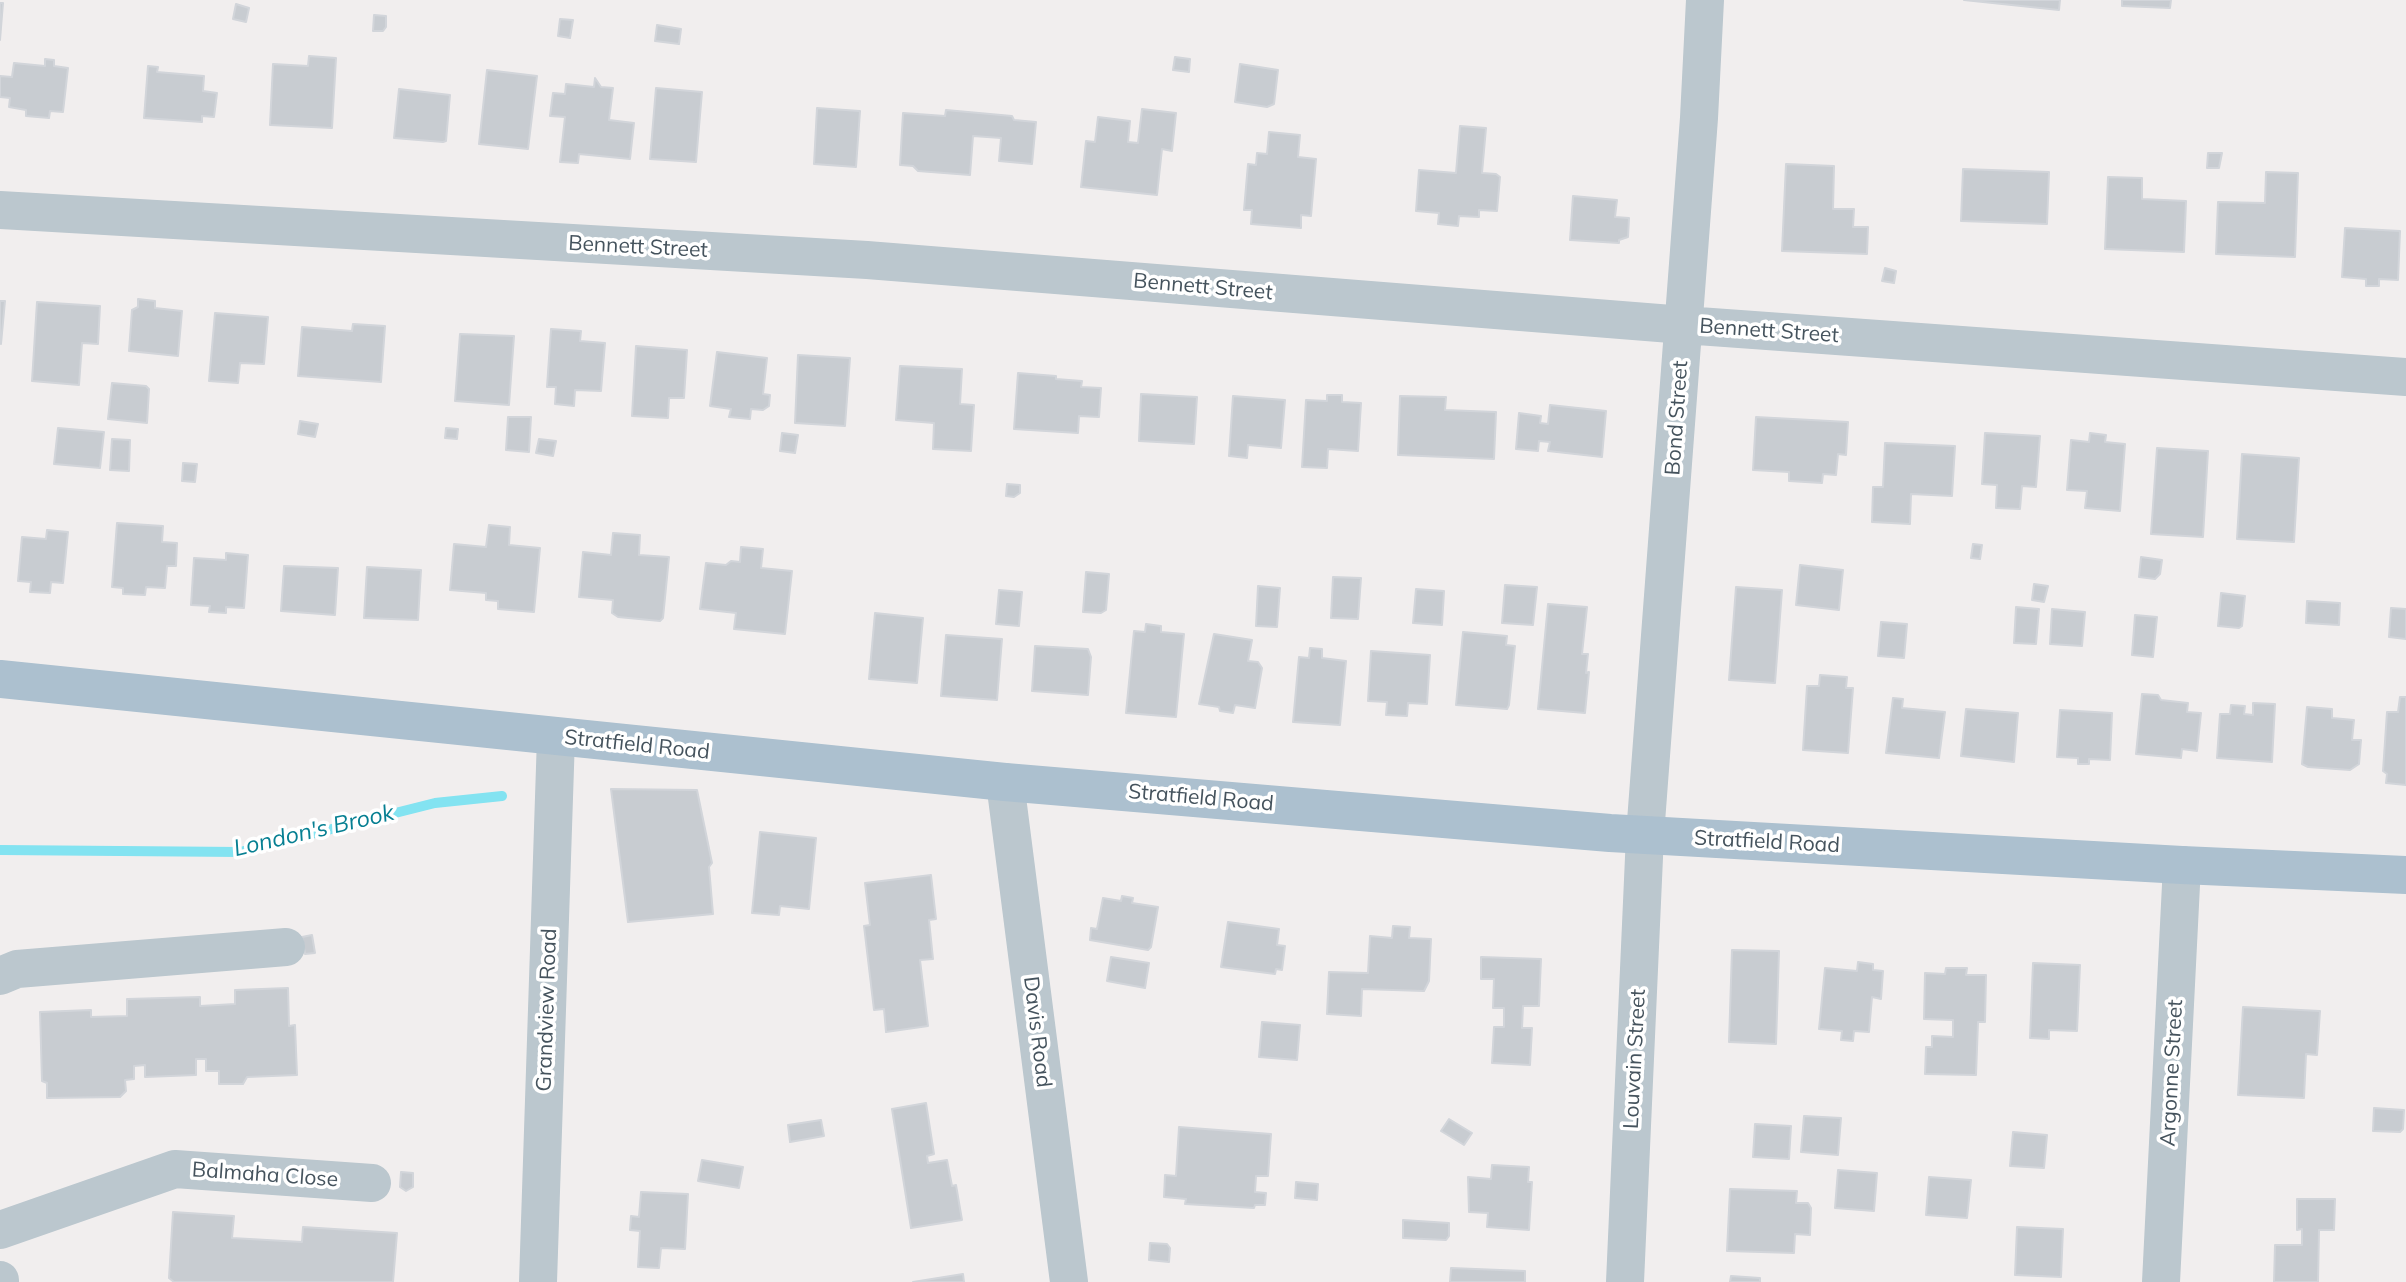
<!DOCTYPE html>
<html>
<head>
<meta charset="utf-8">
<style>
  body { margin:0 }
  canvas { display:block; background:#f1eeee }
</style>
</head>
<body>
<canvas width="2406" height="1282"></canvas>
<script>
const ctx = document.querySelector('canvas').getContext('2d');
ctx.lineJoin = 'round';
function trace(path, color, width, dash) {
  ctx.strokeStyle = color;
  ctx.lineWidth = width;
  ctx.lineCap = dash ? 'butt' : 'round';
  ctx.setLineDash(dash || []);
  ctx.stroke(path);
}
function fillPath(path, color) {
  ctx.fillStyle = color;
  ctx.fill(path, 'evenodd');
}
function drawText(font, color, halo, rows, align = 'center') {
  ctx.font = font + ' Mulish,sans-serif';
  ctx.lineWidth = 7;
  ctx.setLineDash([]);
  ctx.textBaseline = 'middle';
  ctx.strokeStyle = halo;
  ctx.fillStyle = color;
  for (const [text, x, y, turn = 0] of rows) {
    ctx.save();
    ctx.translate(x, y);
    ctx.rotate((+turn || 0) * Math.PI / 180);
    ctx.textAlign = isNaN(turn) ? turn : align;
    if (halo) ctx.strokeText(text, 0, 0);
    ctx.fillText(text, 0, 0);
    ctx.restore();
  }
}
const stream = new Path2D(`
  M0,850l240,2 195,-49 67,-7`);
const building = new Path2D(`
  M1964,0h96l-1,10z
  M2122,0h49l-1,8 -48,-2z
  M0,3h3l-3,37z
  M236,4l13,4 -3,14 -13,-3z
  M374,15l12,1v11l-3,4h-10z
  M560,19l13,1 -3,18 -12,-2z
  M657,25l24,4 -2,15 -24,-3z
  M309,56l27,2 -4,70 -62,-3 3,-61 35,2z
  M1175,57l15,2 -1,13 -16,-2z
  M45,59l9,1v6l14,2 -5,44 -13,-1 -1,7 -23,-2v-6l-17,-3 1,-9 -10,-1v-21l12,1 2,-14 31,3z
  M1240,64l38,6 -4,34 -7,3 -32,-5z
  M148,66l10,1 -1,5 47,4 -1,15 14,2 -3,24 -12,-1v6l-58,-4z
  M487,70l50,6 -9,73 -49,-5z
  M595,78l6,9 12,1 -4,32 25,3 -4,36 -51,-5 -1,9 -18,-1 5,-45 -15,-1 3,-23 12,1 1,-10 28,3z
  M656,88l46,4 -6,70 -46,-3z
  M399,89l51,6 -4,46 -3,1 -49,-4z
  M817,108l43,3 -4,56 -42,-3z
  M1142,109l34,4 -4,38 -10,-2 -5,46 -76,-8 5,-46 9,1 3,-25 32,4 -2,21 10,1z
  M946,110l66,6 2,4 22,2 -4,42 -33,-3 2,-23 -28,-2 -3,39 -52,-4 -5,-5 -13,-1 3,-52 42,3z
  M1460,126l26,2 -4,45 14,1 4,3 -3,34 -18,-1v7l-20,-1 -1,10 -20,-2 1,-11 -23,-2 3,-41 37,3z
  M1269,132l31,3 -2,22 18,2 -5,57 -10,-1v13l-50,-4 1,-14h-8l4,-46 8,1 1,-12 10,1z
  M2208,153h14l-3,15h-12z
  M1786,164l48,2 -1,43h21l-1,18h15l-1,27 -85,-3z
  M1963,169l86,3 -2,52 -86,-3z
  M2266,172l32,1 -3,84 -79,-3 2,-52 47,1z
  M2108,177l34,1v21l44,2 -2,51 -79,-3z
  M1573,196l44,4 -2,17 14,1 -1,19 -9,3v3l-49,-3z
  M2345,228l55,3 -2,49 -19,-1v7h-13v-7l-24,-2z
  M1885,268l11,3 -2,12 -12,-2z
  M138,299l17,2v7l27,3 -4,45 -49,-5 3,-41 6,-3z
  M0,301h5l-4,43 -1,-1z
  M37,302l63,4 -2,38 -16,-1 -3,42 -47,-4z
  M215,313l53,4 -4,47 -24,-1 -2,20 -29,-2z
  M353,324l32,2 -4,56 -83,-6 4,-49 50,4z
  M551,329l30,2 -1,10 25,2 -4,48 -26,-1 -1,16 -19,-2 1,-17h-9z
  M460,334l54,2 -5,69 -54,-4z
  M636,346l51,4 -3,48h-15l-1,20 -36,-2z
  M717,352l50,6 -4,36 7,1 -1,11 -6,4 -12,-1 -1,10 -21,-2 2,-8 -21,-3z
  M798,355l52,3 -5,68 -50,-3z
  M900,366l62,3 -2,35 14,1 -3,46 -38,-2 1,-26 -38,-3z
  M1018,373l38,3v3l26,2 -1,6 20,1 -2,29 -20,-1 -1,17 -64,-4z
  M112,383l34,3 3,3 -2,34 -39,-4z
  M1141,394l56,3 -3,47 -55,-3z
  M1327,395h15v7l19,1 -3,48 -30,-2 -1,19 -25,-1 4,-67 21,1z
  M1233,396l52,4 -4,48 -33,-3 -1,13 -18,-2z
  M1400,396l46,1 -1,13 51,2 -2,47 -96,-4z
  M1550,405l56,6 -4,46 -54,-6 2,-9 -11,-1 -1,10 -22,-2 3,-36 22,3 -1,7 8,1z
  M508,417h23l-2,35 -23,-2z
  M1756,417l92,5 -2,33 -8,-1 -2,21 -13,-1 -1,9 -33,-2v-9l-36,-2z
  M300,421l18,3 -3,13 -17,-3z
  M58,428l46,4 -4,36 -46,-4z
  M446,428l12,1 -1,10 -12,-1z
  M782,433l16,2 -3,18 -15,-2z
  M1985,433l55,3 -4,51 -14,-1 -2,23 -24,-1 1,-23 -15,-1z
  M2090,433l16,2 -1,7 20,2 -5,67 -35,-3 2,-17 -20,-1 4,-50 18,2z
  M112,439l18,1 -1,31 -19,-1z
  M539,439l17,2 -3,15 -17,-3z
  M1885,443l70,3 -3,50 -41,-2 -1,30 -38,-2 1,-35h10z
  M2157,448l51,3 -5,86 -52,-3z
  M2242,454l57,4 -5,84 -57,-3z
  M183,463l14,1 -2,18 -13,-1z
  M1007,484l13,1v8l-6,4 -8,-1z
  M117,523l46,3 -1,16 15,1 -1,23h-9l-2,22 -19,-1 -1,8 -22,-1v-6l-11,-1z
  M489,525l21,2 -1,18 31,3 -6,64 -36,-3v-8l-12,-1v-7l-36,-3 4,-46 32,3z
  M47,530l21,2 -5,51 -12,-1 -1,11 -20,-1 1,-10 -13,-1 4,-44 24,2z
  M613,533l27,2 -1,20 30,2 -6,61 -3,3 -42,-4 -6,-4 1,-13 -34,-3 4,-45 28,3z
  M1973,544l9,1 -2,14 -9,-1z
  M741,547l22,2 -2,19 31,3 -7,63 -51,-5 2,-16 -36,-4 6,-46 20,2 5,-4 9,1z
  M226,553l22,2 -4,53 -18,-1v6l-17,-1 1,-6 -19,-1 3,-47 32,2z
  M2141,557l21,3 -2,14 -5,5 -16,-2z
  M1800,565l43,5 -4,40 -43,-5z
  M284,566l54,2 -3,47 -54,-4z
  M367,567l54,3 -3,50 -54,-2z
  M1086,572l23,2 -3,36 -5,3 -18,-1z
  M1333,577l28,1 -3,41 -27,-1z
  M2034,584l14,2 -4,16 -12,-2z
  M1505,585l32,2 -4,38 -31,-2z
  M1258,586l22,2 -3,39 -21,-1z
  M1736,587l46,3 -7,93 -46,-3z
  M1416,589l28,2 -2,34 -29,-2z
  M999,590l23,2 -3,34 -23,-2z
  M2221,593l24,3 -3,30 -3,2 -21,-2z
  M2307,601l33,2 -1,22 -33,-2z
  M1548,604l39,3 -5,47h6l-2,19 3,-1 -4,41 -47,-4z
  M2016,607l23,2 -3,35 -22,-1z
  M2391,608l15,1v30l-17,-2z
  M2052,609l33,3 -3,34 -32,-2z
  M875,613l48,5 -6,65 -48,-4z
  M2135,615l22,2 -4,40 -21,-2z
  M1881,622l26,2 -3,34 -26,-2z
  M1146,624l15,2v6l23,2 -8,83 -50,-4 8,-82 11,1z
  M1463,632l44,4 -1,9 9,1 -6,59 -2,4 -51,-4z
  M1214,634l38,6 -4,21 10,1 4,6 -7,40 -20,-3 -2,8 -13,-2 -1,-4 -20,-3z
  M946,635l56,4 -5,61 -56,-4z
  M1035,646l53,3 3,8 -3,38 -56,-4z
  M1310,648l12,1v9l24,3 -6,64 -47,-3 6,-65 10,1z
  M1371,651l59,4 -3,49 -19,-1 -1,13 -21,-1 1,-13 -19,-1z
  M1820,675l27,2 -1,11h7l-5,65 -45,-3 4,-64h12z
  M2142,694l16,1 3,5 27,3 -1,9 14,1 -4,38 -15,-2 -1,9 -45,-4z
  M2400,697h6v88l-20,-2 1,-9 -4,-3 4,-59h11z
  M1893,698l10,1 -1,9 43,4 -6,46 -53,-5z
  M2253,703l22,1 -3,58 -55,-4 3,-44h10l1,-9 14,1 -1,8 9,1z
  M2307,707l25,2v9l22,2 -2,20h9l-2,24 -9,6 -42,-3 -6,-3z
  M1966,709l52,4 -4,49 -53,-6z
  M2060,710l52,3 -2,47 -21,-1v5h-11v-6l-21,-1z
  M611,789l86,1 15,73 -3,4 4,47 -85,8z
  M760,832l56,6 -7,71 -29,-3 -1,9 -27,-2z
  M931,875l5,44 -7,1 4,39 -13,1 8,66 -42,6 -2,-23 -10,1 -10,-84 6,-1 -5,-42z
  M1122,896l11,2 -1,5 26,4 -7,40 -3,3 -58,-10 1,-12 6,1 6,-31 18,3z
  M1228,922l51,7 -2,16 8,1 -3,24 -6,-1 -1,5 -54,-7z
  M1393,926l17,1 -1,11 22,1 -2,42 -5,10 -62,-2 -1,27 -34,-2 2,-42 39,1 2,-37 22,2z
  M312,935l3,18 -10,1 -3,-17z
  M1732,950l47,1 -3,93 -47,-2z
  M1111,957l38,6 -4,25 -38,-7z
  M1481,957l60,2 -2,47h-16l-1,22h10l-2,37 -38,-2 2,-36h10v-19h-11l1,-29h-13z
  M1858,962l15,2v6l10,1 -2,28 -9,-2 -3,35 -15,-1 -1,10 -12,-1 1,-9 -23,-2 6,-61 32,3z
  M2033,963l47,2 -3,66 -28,-1v9l-19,-1z
  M1946,968h21l-1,7h20l-1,47h-7l-2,53 -51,-1 1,-27h6v-11l21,1v-17l-29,-1 1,-46 20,1z
  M288,988l1,38 6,-1 2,50 -50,2 -4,7h-24v-13h-13v-12h-10v16l-51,2v-12l-11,1v13l-9,1 1,11 -6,6 -73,1v-15l-5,-2 -2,-69 51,-2v7l36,-1v-17l73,-2v9l35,-2v-14z
  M2243,1007l77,4 -3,44 -11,-1 -2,44 -66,-3z
  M1262,1022l38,3 -3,35 -38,-3z
  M926,1103l8,51 -7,2 1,7 19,-3 5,26 4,-1 6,35 -51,8 -19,-119z
  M2374,1108l30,2 -1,19 -3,3 -27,-1z
  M1804,1116l37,2 -3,37 -37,-3z
  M1449,1119l23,14 -8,12 -23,-14z
  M821,1120l3,16 -34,6 -2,-17z
  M1755,1124l36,2 -2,33 -36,-2z
  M1179,1127l92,7 -3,42h-12l-1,16 11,1 -1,12h-10l-1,3 -69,-4 1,-5 -22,-2 1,-22 11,1z
  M2013,1132l34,3 -3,33 -34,-2z
  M702,1160l41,7 -4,21 -41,-7z
  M1492,1165l37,2 -1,15h4l-3,48 -42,-3 1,-14 -19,-1 -1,-35 23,2z
  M1838,1170l39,3 -3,38 -39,-3z
  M401,1172l12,1v14l-7,4 -6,-4z
  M1929,1177l42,3 -4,38 -41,-3z
  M1296,1182l22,2 -1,16 -22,-2z
  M1730,1189l67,2 -1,12h12l3,5 -1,27 -15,-1 -1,19 -67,-2z
  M641,1192l47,2 -3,55 -24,-1 -2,20 -21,-1 2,-36 -10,-1 1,-14 8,1z
  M2297,1199h38l-1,31h-15l-1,52h-44l1,-37h27v-16l-5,1z
  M173,1212l61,4 -2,22 70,4 1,-15 94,6 -4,49h-219l-5,-4z
  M1403,1220l46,3v13l-3,4 -43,-2z
  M2017,1227l46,2 -2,48 -46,-2z
  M1150,1243l17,1 3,4 -1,14 -20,-2z
  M1451,1268l74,3v11h-75z
  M963,1274l1,8h-51z
  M1731,1276l29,2v4h-30z`);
const minor = new Path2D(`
  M0,210l867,50 817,65 722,52
  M1005,782l64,500
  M0,976l17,-7 269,-22
  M0,1230l175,-61 197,14
  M0,1280v2
  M538,1282l18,-545
  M1625,1282l20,-447 54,-717 6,-118
  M2161,1282l21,-417`);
const major = new Path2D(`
  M0,679l1005,103 605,51 572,32 224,10`);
const streetNames = [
  ["Bennett Street",638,247,3],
  ["Bennett Street",1203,287,5],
  ["Bennett Street",1769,331,4],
  ["Bond Street",1677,418,-86],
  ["Stratfield Road",637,745,6],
  ["Stratfield Road",1201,798,5],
  ["Stratfield Road",1767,842,3],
  ["Grandview Road",547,1010,-88],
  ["Davis Road",1037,1032,83],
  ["Louvain Street",1635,1059,-87],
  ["Argonne Street",2172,1073,-87],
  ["Balmaha Close",265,1175,4]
];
const waterNames = [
  ["London's Brook",314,831,-13]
];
trace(stream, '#83e3f1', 10);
fillPath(building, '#c8ccd1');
trace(building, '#d2d5da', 2);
trace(minor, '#bbc7ce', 38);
trace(major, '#acc0cf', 38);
drawText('21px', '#45535d', '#fff', streetNames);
drawText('italic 23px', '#067f92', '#fff', waterNames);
</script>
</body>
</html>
